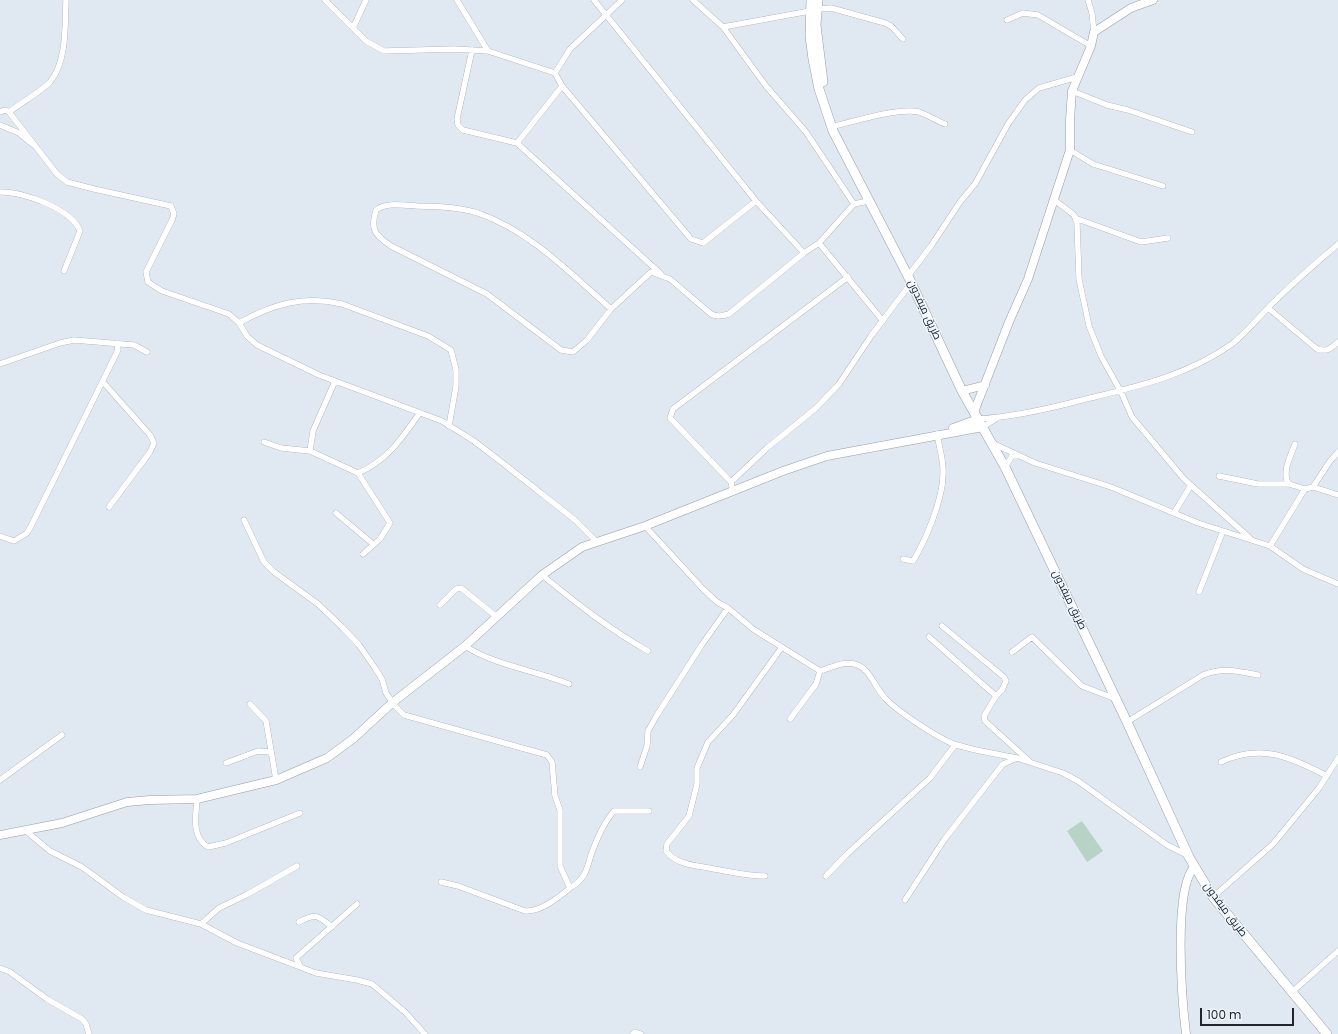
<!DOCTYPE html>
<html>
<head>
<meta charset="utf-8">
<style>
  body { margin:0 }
  #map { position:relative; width:1338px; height:1034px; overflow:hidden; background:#e0e8f2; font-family:Poppins,sans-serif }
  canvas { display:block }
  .scale { position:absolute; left:1200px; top:1008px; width:94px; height:18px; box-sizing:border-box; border:2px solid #222529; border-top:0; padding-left:5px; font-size:12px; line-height:14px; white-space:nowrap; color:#222529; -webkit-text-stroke:3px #edf6ff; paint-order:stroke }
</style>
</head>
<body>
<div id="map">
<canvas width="1338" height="1034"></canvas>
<div class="scale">100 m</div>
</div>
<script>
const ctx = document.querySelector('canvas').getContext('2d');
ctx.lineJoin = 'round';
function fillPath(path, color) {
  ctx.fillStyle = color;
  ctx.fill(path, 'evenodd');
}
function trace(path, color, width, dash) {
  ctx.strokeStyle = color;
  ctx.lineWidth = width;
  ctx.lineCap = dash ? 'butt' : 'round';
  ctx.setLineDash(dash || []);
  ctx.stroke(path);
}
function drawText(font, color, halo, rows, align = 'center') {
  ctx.font = font + ' Poppins,Cairo,sans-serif';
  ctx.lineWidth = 3;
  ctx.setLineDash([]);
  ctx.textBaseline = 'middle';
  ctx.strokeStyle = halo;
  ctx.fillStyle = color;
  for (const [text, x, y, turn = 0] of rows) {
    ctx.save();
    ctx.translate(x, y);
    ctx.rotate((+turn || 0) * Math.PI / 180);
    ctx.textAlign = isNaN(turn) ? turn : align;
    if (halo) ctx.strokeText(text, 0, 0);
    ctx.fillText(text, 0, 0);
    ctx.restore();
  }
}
const green = new Path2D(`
  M1082,821l21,30 -16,11 -20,-31z`);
const street = new Path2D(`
  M325,0l41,41 18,10 70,-2 34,2
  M457,0l31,51 67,22 7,13 129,153 12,4 53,-42 -162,-201
  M693,0l30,27
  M1088,0l4,13 2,19
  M817,9l14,-1 54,15 6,3 12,13
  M810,11l-87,16 43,59 40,46 48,72
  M1007,20l16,-7 15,2 53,31
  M353,28l13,-28
  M472,50l-15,69 1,6 5,5 54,13
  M555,73l15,-24 52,-49
  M562,86l-45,57 144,131
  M1072,91l35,14 21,5 64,22
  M0,112l5,-2 4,2 48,62 10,8 27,7 77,17 3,8 -2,6 -26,52 2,10 14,9 67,23 10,9 8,13 10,9 62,30 123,46 32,20 30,23 71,56 21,21
  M9,112c13,-10 30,-19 41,-30 17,-20 15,-57 16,-82
  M0,125l19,8 13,11
  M835,126c20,-5 66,-19 84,-14 9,3 18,9 26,12
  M1070,150l23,14 70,22
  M0,192c22,-1 72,17 80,39l-16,40
  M1053,199l21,16 3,8 2,56 10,47 12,30 20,36 11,25 52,62 68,61
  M756,201l48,52
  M1075,218l66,24 27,-4
  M819,243l35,-39 14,-3
  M908,276l23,-30 29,-44 15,-18 33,-60 17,-24 14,-12 38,-11
  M1268,308l49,41c10,3 13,0 21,-7
  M611,309c-41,-36 -81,-78 -133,-96 -20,-6 -41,-7 -61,-7 -13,-1 -31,-4 -41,4 -6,20 -1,25 15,36l96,48 74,56 12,2 14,-12 24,-31 40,-37 19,7 41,35c6,3 11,2 18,0l75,-61 15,-10 64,78
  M239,323c34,-19 65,-28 103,-19l86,32 23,14 5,20v16l-7,40
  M0,364l60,-21 14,-3 60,5 13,7
  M335,381l-22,50 -3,20 48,22c29,-12 44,-35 61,-59
  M103,382l47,53 4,8 -4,9 -41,55
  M978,419c36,-2 70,-10 104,-19 53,-13 105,-24 150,-56 13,-10 24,-24 36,-36 22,-23 46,-43 70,-64
  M983,427l14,-9
  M264,442l17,6 29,3
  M992,443l43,20 76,24 87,36 72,23 33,23 35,15
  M1295,444c-4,11 -14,30 -6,40l16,5
  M1005,467l7,-11h5
  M358,473l32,50 -10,16 -17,15
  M1219,476l39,8h31
  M731,482l36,-34 49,-40 23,-24 32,-48 40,-53
  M1313,487l25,8
  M733,492l-2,-10 -61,-64 3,-9 175,-132
  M336,513l37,31
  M1174,513l17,-28
  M244,520l20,42 10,10 44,32 24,23 17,18 16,23 7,11 4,14 7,10
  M645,526l58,63 14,13 11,6 25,21 67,42c13,-4 25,-11 38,-6 12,5 18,24 27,33 12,13 55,42 72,47 19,6 40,9 60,13
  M0,536l14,5 13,-8 3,-5 88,-178 -1,-7
  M1270,546l35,-57 8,-2 17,-26 8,-9
  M903,559l10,2c13,-21 30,-62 30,-87 1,-13 -4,-27 -6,-40
  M542,575c34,28 67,54 106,76
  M1199,592l24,-61
  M440,605l16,-16 5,-1 36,29
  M942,626l62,51 2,4 -4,9 -6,6
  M929,637l67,59 -12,20 1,5 44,40
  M465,646c31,20 70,24 104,38
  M1012,652l20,-15 50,49 34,13
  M392,703l12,12 143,40 5,7 3,34 5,14v56l10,22c-12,10 -30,24 -45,23l-67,-25 -17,-4
  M250,704l16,17 10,59
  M790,719l26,-35 4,-13
  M1127,722l76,-47c19,-8 35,-4 55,0
  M1221,762c40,-19 70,-5 106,14
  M226,763l32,-12 12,1
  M640,767l7,-21 1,-15 9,-16 44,-69 27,-38
  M0,780l62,-45
  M197,799c-1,16 -6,38 11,48l18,-4 74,-30
  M26,831l24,20 32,16 41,30 23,13 55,14 36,19 79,30 41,7 15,4 33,28 20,22
  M765,876c-18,0 -34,-4 -51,-7 -18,-4 -36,-3 -48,-18l1,-7 22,-28 8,-32v-16l11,-26 25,-27 49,-68
  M826,876l21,-22 83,-76 25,-33
  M570,888c16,-10 16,-17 21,-33 5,-14 13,-33 23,-44h35
  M1213,897l60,-53 46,-56 19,-30
  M905,900l39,-60 34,-44 25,-32 14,-6 46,15 15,8 89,64 22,11
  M299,922c16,-9 19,-7 33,5
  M201,924l18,-16 29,-14 49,-28
  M300,966l-4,-8 61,-54
  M0,968l10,4 37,27 35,20 4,5 3,10
  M1292,992l46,-41
  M633,1034l2,-2 6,2`);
const secondary = new Path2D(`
  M962,391l23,-6
  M974,412l35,-90 19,-43 42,-129v-30l2,-29 19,-45 3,-14 37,-24 22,-8
  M953,428l25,-9
  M0,835l62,-12 65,-21 23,-2 47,-1 79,-19 51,-22 27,-20 38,-35 73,-57 77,-71 40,-28 63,-21 138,-55 44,-15 156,-29
  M1186,1034c-4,-33 -13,-143 8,-167`);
const primary = new Path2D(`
  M811,0l-1,36 3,23 6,30 14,42 75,145 54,115 43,76 122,255 62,135 24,40 114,137
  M818,0l-2,25 7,57`);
const streetNames = [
  ["طريق ميفدون",924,310,65],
  ["طريق ميفدون",1069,600,64],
  ["طريق ميفدون",1225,910,53]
];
fillPath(green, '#b6d3c5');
trace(street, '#959da6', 6);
trace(secondary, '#959da6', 9);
trace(primary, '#959da6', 10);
trace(street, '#fff', 5.5);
trace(secondary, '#fff', 8);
trace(primary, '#fff', 9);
drawText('11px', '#222529', '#edf6ff', streetNames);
</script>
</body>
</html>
